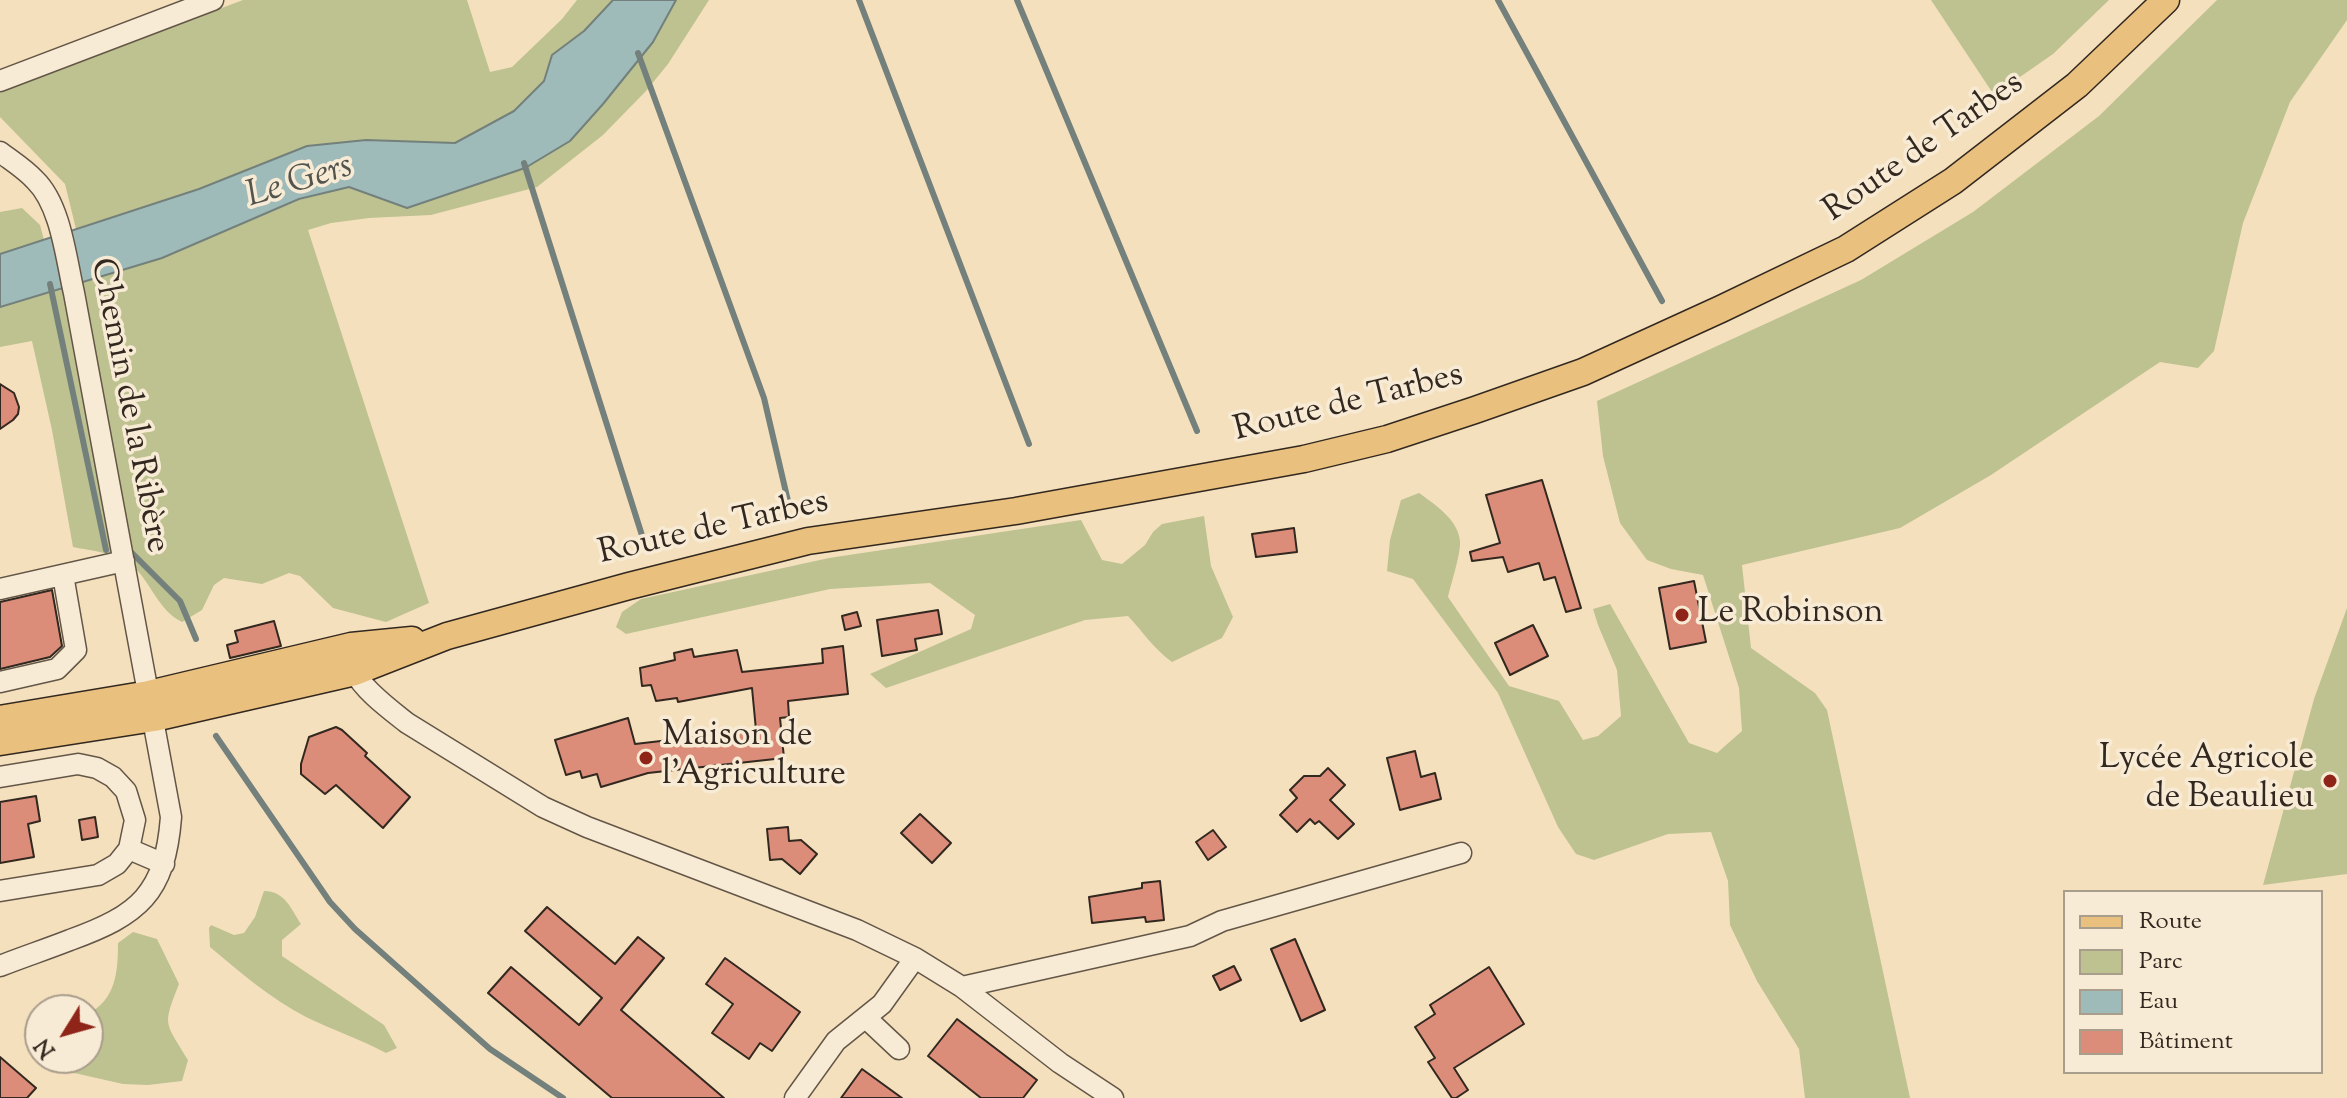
<!DOCTYPE html>
<html>
<head>
<meta charset="utf-8">
<style>
  body { margin:0 }
  #map { position:relative; width:2347px; height:1098px; overflow:hidden; background:#f5e0be; font-family:"Sorts Mill Goudy",serif }
  canvas { display:block }
  .legend { position:absolute; left:2063px; top:890px; width:260px; height:184px; box-sizing:border-box; background:#f8ebd5; border:2px solid #a99d8c; margin:0; padding:10px 14px; list-style:none; font-size:24px; color:#32281f }
  .legend li { display:flex; align-items:center; gap:16px; height:40px }
  .legend b { width:40px; border:2px solid #a99d8c }
  .north { position:absolute; left:24px; top:994px; width:80px; height:80px; box-sizing:border-box; background:#f8ebd5; border:2px solid #a99d8c; border-radius:50%; rotate:233deg; font-size:22px; font-weight:700; line-height:32px; text-align:center; color:#32281f }
  .north::after { content:''; display:block; margin:auto; width:28px; height:36px; background:#8f2418; clip-path:polygon(50% 0,100% 100%,50% 72%,0 100%) }
</style>
</head>
<body>
<div id="map">
<canvas width="2347" height="1098"></canvas>
<ul class="legend">
<li><b style="height:10px;background:#eac07f"></b>Route</li>
<li><b style="height:22px;background:#bdc290"></b>Parc</li>
<li><b style="height:22px;background:#9fbbb9"></b>Eau</li>
<li><b style="height:22px;background:#dc8d7a"></b>Bâtiment</li>
</ul>
<div class="north">N</div>
</div>
<script>
const ctx = document.querySelector('canvas').getContext('2d');
ctx.lineJoin = 'round';
function fillPath(path, color) {
  ctx.fillStyle = color;
  ctx.fill(path, 'evenodd');
}
function trace(path, color, width, dash) {
  ctx.strokeStyle = color;
  ctx.lineWidth = width;
  ctx.lineCap = dash ? 'butt' : 'round';
  ctx.setLineDash(dash || []);
  ctx.stroke(path);
}
function drawText(font, color, halo, rows, align = 'center') {
  ctx.font = font + ' "Sorts Mill Goudy",serif';
  ctx.lineWidth = 7;
  ctx.setLineDash([]);
  ctx.textBaseline = 'middle';
  ctx.strokeStyle = halo;
  ctx.fillStyle = color;
  for (const [text, x, y, turn = 0] of rows) {
    ctx.save();
    ctx.translate(x, y);
    ctx.rotate((+turn || 0) * Math.PI / 180);
    ctx.textAlign = isNaN(turn) ? turn : align;
    if (halo) ctx.strokeText(text, 0, 0);
    ctx.fillText(text, 0, 0);
    ctx.restore();
  }
}
const green = new Path2D(`
  M243,0h224l23,72 22,-5 50,-48 15,-19h36l-29,31 -32,24 -8,26 -30,30 -59,32 -89,-3 -58,6 -109,43 -123,40 -11,-45 -65,-67v-25z
  M676,0h33l-41,64 -22,27 -43,44 -66,52 -106,28 -62,3 -38,5 -23,7 121,373 -43,19 -53,-14 -33,-32 -11,-3 -27,11 -38,-6 -10,7 -12,25 -20,12c-24,-12 -30,-38 -49,-56 -13,-13 -42,-15 -60,-19l-21,-117 -20,-89 -32,6v-40l162,-49 137,-58 50,-13 58,21 118,-40 45,-27 33,-37 50,-62z
  M1931,0h178l-56,54 -59,41z
  M2217,0h130v20l-57,82 -47,121 -29,128 -16,17 -38,-6 -169,113 -91,53 -158,37 9,83 64,45 12,17 83,388h-105l-6,-49 -42,-68 -27,-56 -2,-44 -17,-49 -43,2 -74,26 -18,-6 -18,-27 -60,-134 -85,-114 -26,-8 3,-31 11,-40 18,-7c15,11 39,26 41,48 1,12 -9,43 -12,56l61,89 50,15 24,39 15,-4 23,-20 -4,-46 -19,-45 -5,-16 17,-5 79,139 28,10 25,-22 -3,-43 -36,-113 -32,-6 -24,-9 -27,-37 -17,-67 -6,-55 264,-121 112,-68 126,-96z
  M22,208l18,17 4,15 -44,14v-42z
  M1204,516l7,50 22,51 -11,21 -50,24c-18,-13 -29,-30 -44,-46l-43,4 -199,68 -16,-14 101,-45 4,-14 -45,-32 -100,6 -204,45 -10,-7 6,-15 19,-13 188,-41 252,-38 21,40 20,4 23,-19 8,-13 9,-8z
  M2347,608v266l-84,11 51,-186z
  M264,891c21,0 27,18 37,33l-19,16v16l102,69 13,23 -11,5c-26,-14 -53,-23 -80,-36 -35,-18 -66,-45 -96,-70l-1,-19 2,-3 23,10 10,-2 11,-16z
  M133,932l24,7 22,45c-17,43 -14,37 9,76l-6,21 -34,4 -25,-1 -62,-14 -2,-12h29v-44c28,-15 30,-42 30,-71z`);
const water = new Path2D(`
  M613,0h63l-23,42 -50,62 -33,37 -45,27 -118,40 -58,-21 -50,12 -137,59 -162,49v-53l199,-65 108,-43 59,-6 89,3 59,-32 30,-30 8,-26 32,-24z`);
const stream = new Path2D(`
  M859,0l170,444
  M1017,0l180,431
  M1498,0l164,301
  M638,53l126,345 24,103
  M524,163l122,385
  M50,284l56,266
  M130,551l50,50 16,38
  M216,736l114,166 25,27 135,120 73,49`);
const building = new Path2D(`
  M0,384l14,9 5,14 -1,7 -5,6 -13,9z
  M1542,480l39,128 -15,4 -11,-35 -11,3 -5,-17 -31,9 -5,-15 -31,4 -2,-9 30,-9 -14,-48z
  M1294,528l3,24 -41,5 -4,-23z
  M1694,581l12,61 -36,7 -11,-61z
  M52,590l10,56 -12,11 -50,12v-67z
  M938,610l4,24 -27,5 2,11 -35,6 -5,-36z
  M857,612l4,14 -16,4 -3,-14z
  M274,621l7,25 -51,12 -3,-13 11,-3 -3,-11z
  M1533,625l15,31 -38,19 -15,-32z
  M843,646l5,48 -60,7 1,16 -9,1 4,40 -136,15 -47,14 -4,-13 -15,4 -2,-7 -14,4 -11,-35 73,-22 7,26 121,-14 -4,-42 -74,14 -1,-4 -21,3 -5,-16 -9,1 -2,-18 35,-8 -1,-7 18,-4 2,8 43,-7 5,22 81,-9 -1,-14z
  M336,727l6,3 25,23 -2,3 45,41 -27,31 -47,-43 -11,9 -24,-20v-10l8,-27z
  M1415,751l6,26 14,-4 6,26 -41,11 -13,-52z
  M1328,768l17,17 -15,15 24,24 -16,15 -19,-18 -4,3 -5,-5 -13,13 -17,-17 17,-17 -7,-8 14,-14h16z
  M36,796l4,25 -12,3 6,33 -34,6v-61z
  M920,814l31,29 -19,20 -31,-30z
  M95,817l3,20 -16,3 -3,-20z
  M788,827l1,14 12,-1 16,14 -17,20 -18,-15 -12,1 -3,-31z
  M1213,830l13,17 -18,13 -12,-18z
  M1160,881l4,39 -18,2 -1,-5 -53,6 -3,-26 53,-9v-5z
  M547,907l68,57 23,-27 26,21 -43,52 103,88h-112l-124,-105 23,-26 68,58 23,-27 -77,-67z
  M1295,939l30,71 -24,11 -30,-72z
  M725,958l75,54 -28,39 -12,-8 -11,16 -37,-26 21,-29 -27,-20z
  M1234,966l7,14 -21,10 -7,-14z
  M1489,967l35,57 -70,44 14,22 -12,8h-4l-24,-36 7,-4 -20,-31 20,-13 -5,-9z
  M957,1019l80,61 -14,18h-42l-53,-42z
  M0,1057l36,31 -9,10h-27z
  M862,1069l40,29h-61z`);
const minor = new Path2D(`
  M0,81l213,-81
  M0,152c12,9 25,17 35,28 26,25 31,79 39,113l97,524c-6,77 -32,98 -101,123 -23,9 -47,17 -70,26
  M0,589l124,-28
  M353,658c0,5 0,9 2,14 7,17 37,39 52,51l136,84 44,20 270,103 58,28 47,29 98,76 53,35
  M0,682l57,-13 19,-19 -13,-75
  M0,777l78,-13 19,4 16,9 13,14 9,29 -6,29 -12,15 -19,11 -98,16
  M129,849l35,15
  M962,987l228,-51 32,-15 239,-68
  M866,1018l33,31
  M795,1098l41,-57 46,-37 33,-46`);
const major = new Path2D(`
  M0,719l149,-25 202,-48 61,-6
  M0,742l154,-24 201,-46 92,-36 182,-50 179,-45 208,-30 288,-52 83,-20 88,-29 108,-38 138,-63 125,-60 107,-68 124,-96 89,-85`);
const markers = [
  [1682,615,8,"#8f2418"],
  [646,758,8,"#8f2418"],
  [2330,781,8,"#8f2418"]
];
const streetNames = [
  ["Route de Tarbes",1925,149,-35],
  ["Route de Tarbes",1349,405,-14],
  ["Chemin de la Ribère",127,406,79],
  ["Route de Tarbes",714,530,-13]
];
const poiNames = [
  ["Le Robinson",1698,615],
  ["Maison de",662,738],
  ["l'Agriculture",662,777],
  ["Lycée Agricole",2314,761,"right"],
  ["de Beaulieu",2314,800,"right"]
];
const waterNames = [
  ["Le Gers",300,184,-17]
];
fillPath(green, '#bdc290');
fillPath(water, '#9fbbb9');
trace(water, '#73807b', 2);
trace(stream, '#73807b', 6);
fillPath(building, '#dc8d7a');
trace(building, '#32281f', 2);
trace(minor, '#635647', 23);
trace(major, '#32281f', 29);
trace(minor, '#f8ebd5', 20);
trace(major, '#eac07f', 26);
for (const [x, y, r, color] of markers) {
  const dot = new Path2D();
  dot.arc(x, y, r, 0, 2 * Math.PI);
  ctx.fillStyle = color;
  ctx.fill(dot);
  trace(dot, '#f8ebd5', 3);
}
drawText('34px', '#32281f', '#f8ebd5', streetNames);
drawText('34px', '#32281f', '#f8ebd5', poiNames, 'left');
drawText('italic 36px', '#53544d', '#f8ebd5', waterNames);
</script>
</body>
</html>
